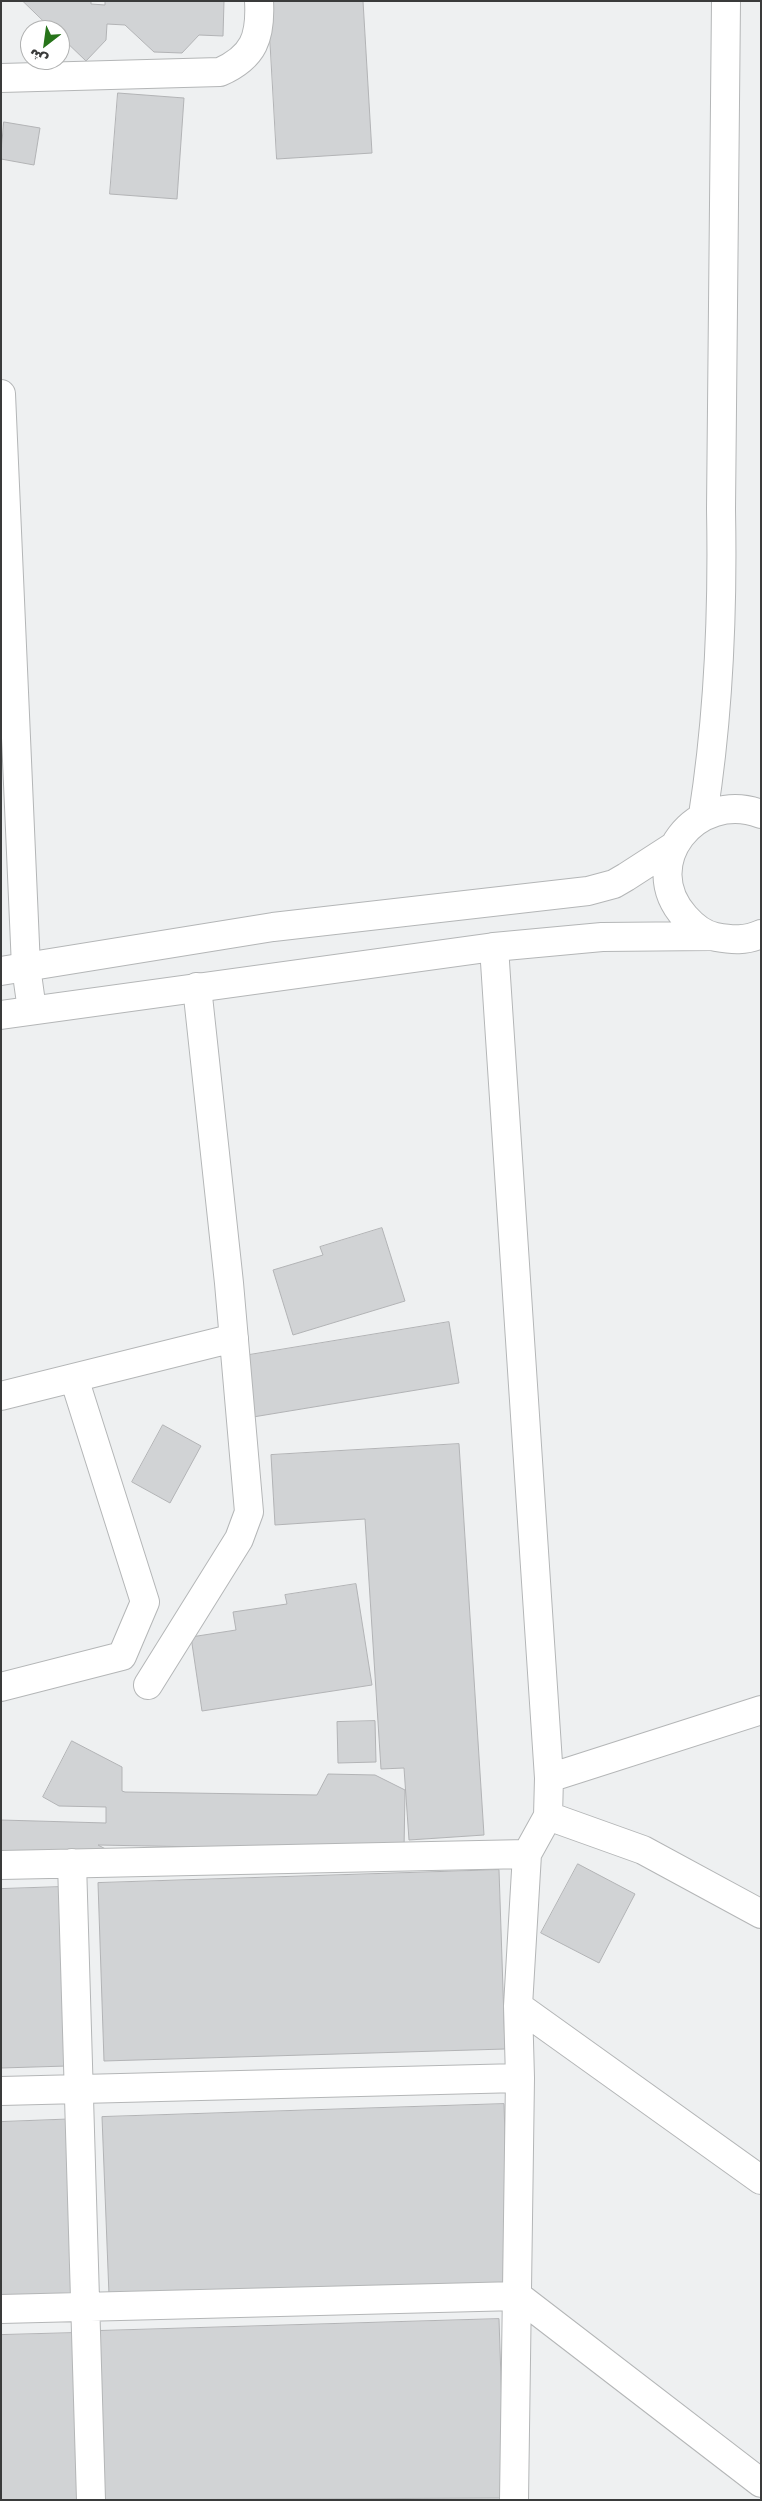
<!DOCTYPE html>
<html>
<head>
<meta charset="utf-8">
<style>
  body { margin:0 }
  #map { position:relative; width:762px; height:2501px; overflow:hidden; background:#eef0f1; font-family:"DejaVu Sans",Cairo,sans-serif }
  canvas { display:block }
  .frame { position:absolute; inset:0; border:2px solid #3a3b3b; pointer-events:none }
  .north { position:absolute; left:20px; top:20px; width:50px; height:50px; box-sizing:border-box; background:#fff; border:1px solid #b0b1b1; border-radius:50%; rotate:210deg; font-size:14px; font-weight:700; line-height:20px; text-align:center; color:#3a3b3b }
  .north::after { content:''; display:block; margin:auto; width:18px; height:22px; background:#27741a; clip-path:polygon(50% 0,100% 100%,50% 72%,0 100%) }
</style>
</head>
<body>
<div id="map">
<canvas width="762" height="2501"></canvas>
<div class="frame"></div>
<div class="north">ش</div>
</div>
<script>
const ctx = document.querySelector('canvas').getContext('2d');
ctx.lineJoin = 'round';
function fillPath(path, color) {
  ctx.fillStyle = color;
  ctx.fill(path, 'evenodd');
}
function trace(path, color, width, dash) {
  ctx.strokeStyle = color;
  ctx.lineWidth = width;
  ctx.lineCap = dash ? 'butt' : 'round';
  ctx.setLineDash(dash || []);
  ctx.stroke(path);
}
const building = new Path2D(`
  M23,1h68v3l14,1v-4h119l-1,35 -24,-1 -17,18 -28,-1 -29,-27 -18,-1 -1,16 -20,21 -26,-25v-6h-7z
  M268,1h95l9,152 -95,6z
  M118,93l66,5 -7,101 -67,-5z
  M4,122l36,6 -6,37 -33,-6z
  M382,1228l23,73 -112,34 -20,-65 50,-15 -3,-8z
  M449,1322l10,61 -212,35 -10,-61z
  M163,1425l38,21 -31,57 -38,-21z
  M459,1444l25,391 -75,5 -5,-72 -23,1 -16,-250 -90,6 -4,-70z
  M356,1584l16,101 -170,26 -11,-74 45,-7 -3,-18 54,-8 -2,-9z
  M375,1721l1,41 -38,1 -1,-41z
  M72,1741l50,26v24l3,1 192,3 11,-21 47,1 30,15 -1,61 -306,-6 21,11 -118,-3v-33l105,3v-16l-47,-1 -16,-9z
  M578,1864l57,30 -36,69 -58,-30z
  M499,1870l6,179 -401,12 -6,-178z
  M61,1887l6,179 -66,2v-179z
  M504,2104l6,179 -401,12 -7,-178z
  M79,2119l6,179 -84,3v-179z
  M499,2319l6,179 -402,2 -6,-169z
  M74,2333l6,167h-79v-165z`);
const minor = new Path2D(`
  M1,78l219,-6c34,-15 41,-35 39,-71
  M1,394l25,573 6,43
  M494,947l55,831 -1,38
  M1,1396l233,-58
  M148,1685l91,-146 10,-27 -20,-229 -32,-296
  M1,1687l121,-31 23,-54 -71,-224
  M549,1778l212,-68
  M72,1863l19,637
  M1,1865l526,-11
  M518,2006l243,174
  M1,2091l519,-13
  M1,2309l517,-13 243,187
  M514,2500l6,-422 -2,-72 9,-152 21,-38 95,34 118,64`);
const secondary = new Path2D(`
  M761,814c-65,-25 -124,50 -76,103 8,9 19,18 31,20 16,3 30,4 45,-3
  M703,815c16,-101 20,-204 18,-306l5,-508
  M1,971l272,-44 315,-36 26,-7 12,-7 48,-31
  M1,1015l493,-68 108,-10 108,-1`);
fillPath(building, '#d1d3d5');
trace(building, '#b2b3b5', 1);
trace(minor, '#b4b6b7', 30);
trace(secondary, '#b4b6b7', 30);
trace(minor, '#fff', 28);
trace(secondary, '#fff', 28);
</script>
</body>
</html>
